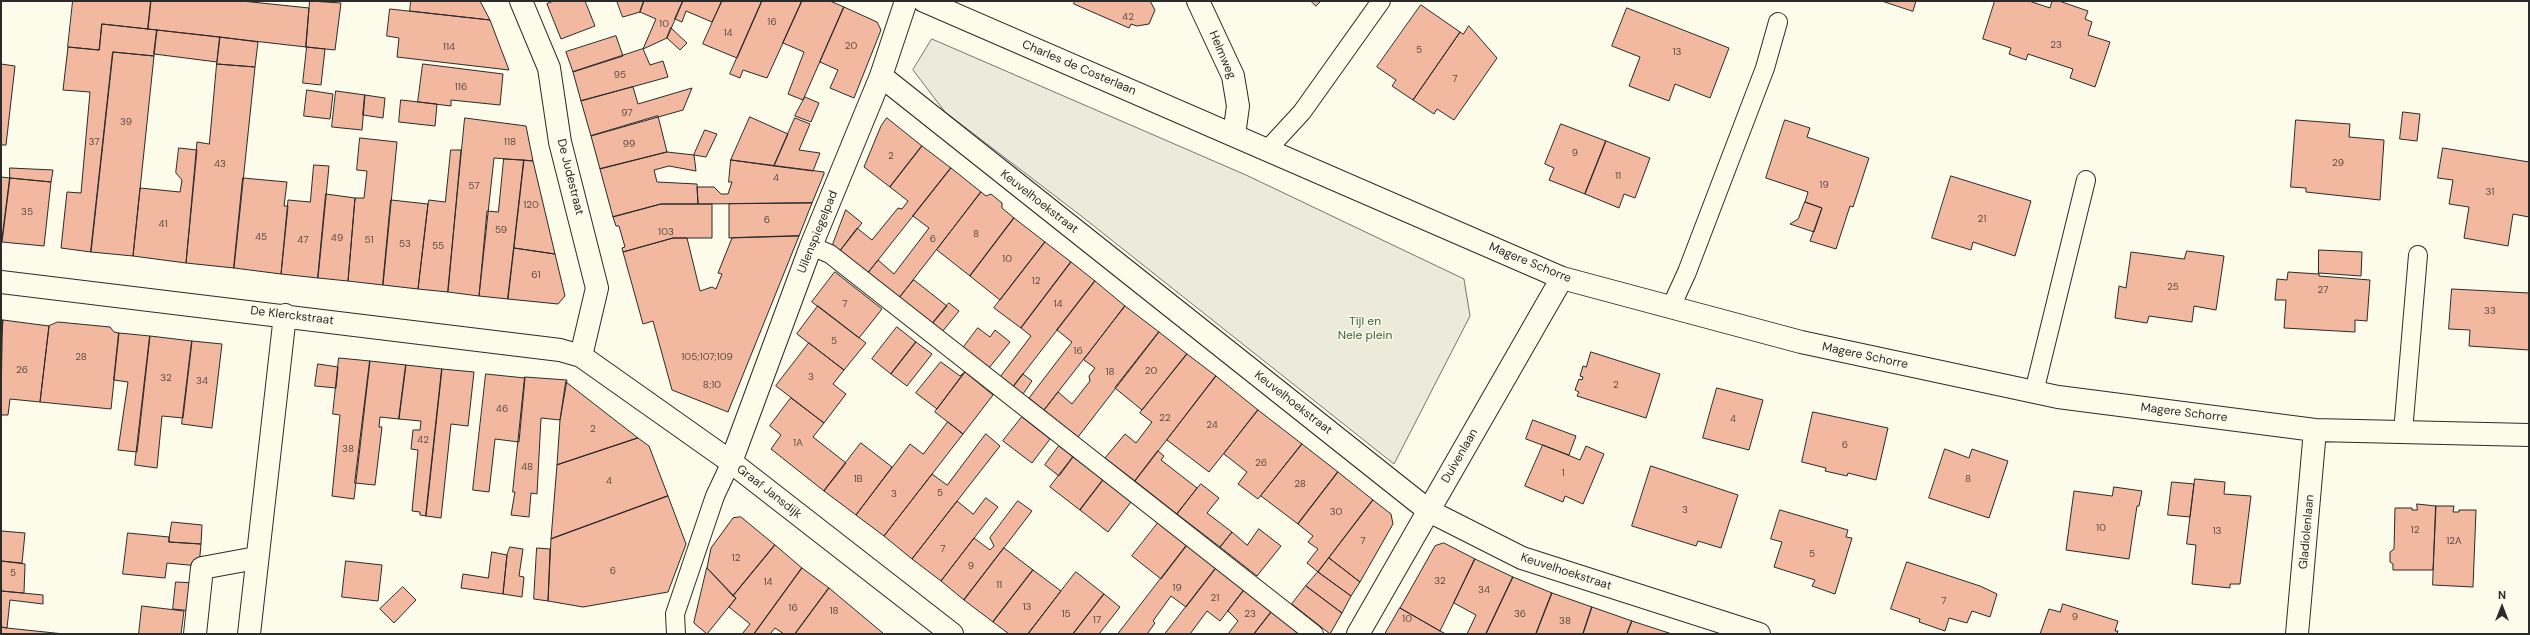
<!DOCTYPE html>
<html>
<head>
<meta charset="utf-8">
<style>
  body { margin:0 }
  #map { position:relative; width:2530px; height:635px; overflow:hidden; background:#fdfbea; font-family:"DM Sans",sans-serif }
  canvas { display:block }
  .frame { position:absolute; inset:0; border:2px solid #2b2b2b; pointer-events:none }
  .north { position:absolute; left:2482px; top:587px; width:40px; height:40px; -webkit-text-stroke:3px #fdfbea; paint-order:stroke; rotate:0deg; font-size:11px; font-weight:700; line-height:16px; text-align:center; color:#2b2b2b }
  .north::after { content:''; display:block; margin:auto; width:14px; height:18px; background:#2b2b2b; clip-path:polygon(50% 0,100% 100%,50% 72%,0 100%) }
</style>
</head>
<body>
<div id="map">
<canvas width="2530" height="635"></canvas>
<div class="frame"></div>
<div class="north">N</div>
</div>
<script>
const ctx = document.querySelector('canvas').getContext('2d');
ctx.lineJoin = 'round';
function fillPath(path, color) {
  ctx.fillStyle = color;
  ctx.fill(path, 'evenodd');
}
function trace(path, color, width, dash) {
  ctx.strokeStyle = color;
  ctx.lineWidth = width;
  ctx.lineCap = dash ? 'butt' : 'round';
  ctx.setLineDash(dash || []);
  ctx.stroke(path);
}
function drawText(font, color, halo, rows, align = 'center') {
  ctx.font = font + ' "DM Sans",sans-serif';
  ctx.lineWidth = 3;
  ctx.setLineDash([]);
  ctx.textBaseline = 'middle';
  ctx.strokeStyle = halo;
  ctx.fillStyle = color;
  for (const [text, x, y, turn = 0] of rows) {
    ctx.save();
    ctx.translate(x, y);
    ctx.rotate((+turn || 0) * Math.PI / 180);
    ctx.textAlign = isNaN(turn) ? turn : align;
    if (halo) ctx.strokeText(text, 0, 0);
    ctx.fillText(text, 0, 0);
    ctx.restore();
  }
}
const green = new Path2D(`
  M932,39l314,136 218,104 6,37 -76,148 -314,-249 -135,-103 -32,-42z`);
const building = new Path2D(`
  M73,1h78l-3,28 -46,-5 -3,26 -31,-3z
  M151,1h91l67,7 -3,39 -158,-18z
  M310,1l31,2 -6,47 -29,-3z
  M411,1h69l10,19 -80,-9z
  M554,1h31l10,25 -34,13 -14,-35z
  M617,1h27l-4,11 -17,5z
  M644,1h39l-16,37 -24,11 13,-30 -16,-7z
  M683,1h39l-10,21 -26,-11 -4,11 -7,-3z
  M722,1h40l-25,57 -34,-14z
  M762,1h40l-35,77 -24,-8 -3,8 -10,-4z
  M802,1h28l14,6 -41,93 -15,-6 16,-42 -21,-9z
  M1075,1h75l5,9 -6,14 -12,2 -6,-2 -2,4 -55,-24z
  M1311,1h10l-5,5z
  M1882,1h34l-3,10z
  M1995,1h34l21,7 2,-7h7l29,10 -3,8 7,3 -4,13 22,7 -15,45 -25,-9 3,-9 -45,-15 -2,6 -17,-6 2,-6 -28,-9z
  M1421,5l39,27 -47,68 -21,-14 4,-6 -19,-13z
  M844,7l33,15 4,8 -27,68 -24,-10 8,-18 -18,-8z
  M1627,8l102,40 -19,50 -35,-14 -6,17 -40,-15 11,-29 -28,-11z
  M390,9l100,11 19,50 -112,-13 2,-19 -12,-2z
  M102,24l55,6 -3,26 -41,-4 -22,200 -30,-4 6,-56 14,1 9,-101 -27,-2 5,-43 31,3z
  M1469,26l28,32 -43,62 -17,-11 -3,5 -21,-14 47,-68 3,2z
  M671,28l16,15 -7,7 -13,-12z
  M157,30l63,7 -3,25 -63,-8z
  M616,36l7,20 -50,16 -7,-20z
  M220,37l38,5 -3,25 -38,-3z
  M307,47l18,2 -4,36 -18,-2z
  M643,49l7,16 13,-4 5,16 -87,24 -8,-29z
  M113,52l41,4 -21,200 -42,-4z
  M1,64l14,2 -9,79h-5z
  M217,64l38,3 -21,201 -48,-5 11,-121 12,2z
  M423,64l80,10 -3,31 -49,-5v6l-33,-4z
  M633,87l5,17 54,-16 -9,22 -92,26 -10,-35z
  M307,90l26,4 -3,25 -26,-3z
  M336,91l29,4 -3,35 -30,-3z
  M365,95l20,3 -2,20 -20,-3z
  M805,97l14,6 -8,19 -16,-6z
  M401,100l36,4 -2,22 -36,-4z
  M2403,112l17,2 -3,27 -17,-2z
  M658,116l9,36 -67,17 -9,-33z
  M750,117l38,17 -14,32 -43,-6z
  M465,118l61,8 7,35 -39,-3 -15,138 -31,-4z
  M795,118l15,6 -11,26 21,3 -7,18 -39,-5z
  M887,118l35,28 -32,41 -26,-20 17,-41z
  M1785,120l25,8 -3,9 62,21 -16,49 -3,-1 -14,43 -26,-8 12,-33 -17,-6 3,-10 -42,-14z
  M2296,120l54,4 -1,13 35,3 -4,60 -74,-8v-4l-15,-1z
  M1561,124l45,17 -21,53 -36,-14 5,-12 -9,-4z
  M705,130l12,4 -11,23 -12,-2z
  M360,138l37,4 -14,143 -35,-4 7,-83h9l3,-27 -10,-1z
  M1606,141l44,17 -15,40 -11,-4 -5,14 -34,-14z
  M922,146l29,22 -84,106 -28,-22 18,-24 15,12 26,-32 4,1 6,-8 -18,-14z
  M179,148l18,2 -11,113 -53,-7 7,-68 40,4 2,-12 -6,-7z
  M2443,148l86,14v55l-16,-3 -5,32 -44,-8 5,-31 -20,-3 4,-24 -15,-2z
  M451,150h10l-13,142 -30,-3 10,-85 1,-4 16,2z
  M667,152l27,3 2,16 -27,-5 -15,4 3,12 40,2 1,20h-37l-48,13 -13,-48z
  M504,159l20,1 -16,139 -29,-3 8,-85 11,1z
  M524,160l9,1 22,93 -41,-6z
  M731,160l93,12v2l-12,29 -114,1 -1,-17h17l7,7h7l4,-12h-3z
  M314,165l15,1 -11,112 -37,-4 7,-74 22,2z
  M10,168l43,2 -2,12 -41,-4z
  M951,168l30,24 -82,106 -32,-24 11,-14 16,14 35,-46 -16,-12z
  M1951,176l80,25 -16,55 -42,-14 -2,8 -39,-12z
  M1,177l9,1 -8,64h-1z
  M10,178l41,4 -7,64 -42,-4z
  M243,178l44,4 -3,24h4l-7,68 -47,-6z
  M981,192l5,4 5,-2 11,9v5l12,10 -44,58 -33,-26z
  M326,194l29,4 -7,83 -30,-3z
  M391,200l37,4 -10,85 -35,-4z
  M1805,202l17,6 -8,24 -24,-8 8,-5z
  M812,203l-13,33 -70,2v-34z
  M661,204h51v34h-39l-50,14 -1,-4 3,-1 -6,-21h-3l-3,-9z
  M846,210l16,13 -23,29 -7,-5z
  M1014,218l31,24 -45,58 -30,-24z
  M799,236l-71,176 -56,-22 -19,-69 -10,3 -20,-72 50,-14h14l13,53 12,-4 4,2 6,-15 -4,-1 14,-35z
  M1045,242l26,20 -50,66 -27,-20z
  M514,248l41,6 10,42 -7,8 -50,-5z
  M2319,250l43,2 -1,24 -42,-3v3l51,4 -3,41 -12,-1v12l-71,-4 2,-28h-11l2,-21 10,1 1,-8 30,2z
  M2187,251l37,5 -8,54 -22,-4 -2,16 -43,-6 -2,7 -32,-5 4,-32 7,2 5,-36 53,7z
  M1071,262l24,19 -82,106 -13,-10 31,-41 -10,-8z
  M835,272l47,37 -23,29 -47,-36z
  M914,280l33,26 -15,18 -33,-26z
  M1095,281l30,25 -81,104 -15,-12 43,-56 -15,-12z
  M2452,289l77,4v57l-60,-4 1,-16 -21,-1z
  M949,303l10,8 -17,21 -10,-8z
  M818,306l48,37 -22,27 -47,-36z
  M1125,306l34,26 -81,105 -34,-27 14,-18 14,12 18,-23 -1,-5 6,-8 -11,-8z
  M1,320h2l-2,21z
  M3,320l46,6 -9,76 -30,-3 -2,16h-7z
  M58,322l52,5 4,5 5,1 -8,76 -71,-7 9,-76z
  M897,327l19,15 -25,32 -19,-15z
  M978,328l12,9 5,-7 15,12 -21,26 -26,-20z
  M1159,332l28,22 -45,56 -27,-22z
  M119,333l31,3 -13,116 -19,-2 10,-68 -14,-2z
  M150,336l42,5 -9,77 -21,-2 -5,52 -22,-3z
  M192,341l30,3 -10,84 -30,-4z
  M916,342l16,12 -25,32 -16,-12z
  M809,343l35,27 -11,14 13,10 -22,29 -48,-37z
  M1591,352l69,22 -14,44 -69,-22 2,-4 -4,-2 4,-11 3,1 1,-3 -3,-1 3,-10 3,1z
  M1187,354l29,22 -81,105 -30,-23 20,-24 11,9 16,-21 -12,-9z
  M339,358l31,3 -16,138 -22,-3 8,-81 -7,-1z
  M370,361l36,4 -7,54 -19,-2 -1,10h3l-7,58 -20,-2z
  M941,362l19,14 5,-4 -28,37 -21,-16z
  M318,364l20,3 -2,21 -21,-2z
  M406,365l36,4 -16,147 -6,-1v-3l-8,-1 6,-61 -7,-1 2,-19h7l1,-9 -22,-2z
  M442,369l32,3 -6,54 -17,-2 -10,94 -15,-2z
  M965,372l28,23 -30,39 -28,-22z
  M486,374l39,4 -6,64 -24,-3 -6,53 -16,-2z
  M1023,374l9,7 -9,13 -10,-7z
  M1216,376l42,34 -49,62 -42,-32z
  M525,377l42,3 -7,40 -19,-2 -4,76 -6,-1 -2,24 -18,-2 4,-23h-2z
  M566,382l72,56 -81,27 3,-45z
  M1717,388l46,12 -14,50 -46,-12z
  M791,398l33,25 -11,14 33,26 -22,28 -53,-42 10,-14 -11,-9z
  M1258,410l44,34 -44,55 -20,-15 9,-12 -23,-18z
  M1813,412l75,16 -12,52 -28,-7 -1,3 -22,-5 1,-3 -24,-6z
  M1022,417l28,22 -18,24 -29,-22z
  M1533,420l43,16 -7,19 -43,-16z
  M948,422l15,12 -79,102 -28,-21 54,-71 13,10z
  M986,434l14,12 -88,113 -28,-23 48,-62 15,11z
  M638,438l11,8 19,50 -117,43 6,-74z
  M861,443l31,24 -36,48 -32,-24z
  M1302,444l36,28 -40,52 -37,-28z
  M1543,445l37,15 6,-14 18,8 -21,50 -18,-8 -2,6 -38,-16z
  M1059,446l14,11 -14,19 -14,-11z
  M1945,449l24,9 3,-9 36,12 -19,57 -60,-20z
  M1158,451l6,5 -3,4 36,28 -20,26 -42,-33z
  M1073,457l30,23 -23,30 -30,-23z
  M1651,466l87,29 -17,53 -23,-7 -2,5 -64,-20z
  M1338,472l35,28 -55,72 -11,-9 11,-14 -10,-7 5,-6 -15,-12z
  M2195,479l30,3 -1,12 27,2 -11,88h-10v4l-38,-4 4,-39 -9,-1z
  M1103,480l28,22 -23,30 -28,-22z
  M2172,482l22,2 -4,33 -22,-2z
  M1201,484l18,14 -12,15 25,19 -12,15 -43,-33z
  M2114,487l28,4 -3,15h-2l-8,53 -63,-9 8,-59 38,5z
  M668,496l18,48 -18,48 -85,15 -35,-6 3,-62z
  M986,498l12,9 -57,74 -29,-22 45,-58 16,13z
  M1373,500l18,14 2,10 -33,58 -31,-24z
  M1018,501l14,10 -68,89 -23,-19 33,-43 16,12 4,-4 -4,-8z
  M2417,504l19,2 -3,64h-40v-6l-3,-2v-10l4,-3 1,-41h17v2h5z
  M2436,506h18l-1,6h6v-2h17l-3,77 -40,-2z
  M1780,510l68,20 -2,7 6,1 -17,56 -23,-8 3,-6 -41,-13 8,-25 -11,-3z
  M741,517l34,28 -42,51 -26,-28 4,-20 22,-30z
  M172,522l30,3 -1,19 -32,-2z
  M1158,523l29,22 -26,34 -29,-23z
  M1259,529l22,17 -24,30 -37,-29 12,-15 15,13z
  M1,531l24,2 -3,30 -21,-2z
  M128,533l41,4v5l32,2 -2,22 -32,-3 -2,15 -42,-4z
  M1444,543l31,16 -35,72 -40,-23 35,-62z
  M775,545l27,23 -48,66h-12l8,-10 -21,-17 7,-9 -3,-2z
  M1187,545l29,23 -30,39 -15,-11 -18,25 2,2 -8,11h-29z
  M510,547l13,2 -4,27 5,1 -2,20 -19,-3 4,-39z
  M537,548l13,1 -2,52 -14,-2z
  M1004,548l29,22 -40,52 -29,-22z
  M492,552l15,3 -4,39 -42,-6 2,-14 25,4z
  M1329,558l31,24 -9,14 -33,-24z
  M1475,559l38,18 -27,57h-19l9,-19 -22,-12z
  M1,561l24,3 -1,29 -23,-2z
  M346,561l36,4 -4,36 -36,-4z
  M1907,562l73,24 17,8 -7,23 -18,-6 -5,12 -18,-5 -4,13 -26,-9 1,-3 -29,-10z
  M707,568l29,30 -29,36 -13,-11z
  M802,568l27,20 -34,46h-11l-9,-6 -5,6h-16z
  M1216,568l28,22 -24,31 -13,-10 -17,23h-25z
  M1033,570l28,21 -33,43h-19l-16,-12z
  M1076,572l28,22 -31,40h-45z
  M1318,572l33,24 -9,17 -36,-27z
  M1513,577l39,16 -16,41h-50z
  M176,582l19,1 -3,28 -19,-2z
  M1306,586l36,27 -12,21 -38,-30z
  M403,587l13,13 -22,23 -14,-14z
  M829,588l55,46h-89z
  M1244,590l28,21 -18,23h-26l10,-13 -10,-10z
  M1,591l42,4v9l-33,-4 -3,28 -6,-1z
  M1552,593l40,14 -9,27h-47z
  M1104,594l16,13 -21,27h-26z
  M2063,604l55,17 -3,10h3l-1,3h-77l9,-25 11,3z
  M142,606l42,5 -3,23h-42z
  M1592,607l40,14 -5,13h-44z
  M1400,608l40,23 6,3h-61z
  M1272,611l29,23h-47z
  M1632,621l40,13h-45z
  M1,627l6,1 57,6h-63z`);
const lane = new Path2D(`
  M1267,150l35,-38 79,-111
  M811,246l19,8 484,380
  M1671,307l16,-35 78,-204 13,-46
  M2034,392l52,-212
  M2403,432l15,-177
  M676,634l-1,-20 40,-118 16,-34`);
const street = new Path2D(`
  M521,1l28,67 11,74 37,146 -16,68
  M924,1l638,277 239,64 257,55 257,33 214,5
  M1198,1l35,75 5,30 -4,29
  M881,76l548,435 93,47 237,76
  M1,282l559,68 21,6 150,106 221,172
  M731,462l80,-216 70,-170 25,-75
  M195,634l7,-66 54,-10
  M249,634l36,-319
  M1358,634l204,-356
  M2297,634l18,-204`);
const numberNames = [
  ["42",1128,17],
  ["16",772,22],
  ["10",664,24],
  ["14",728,33],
  ["23",2056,45],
  ["20",851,46],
  ["114",449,47],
  ["5",1419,50],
  ["13",1677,52],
  ["95",620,75],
  ["7",1455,79],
  ["116",461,87],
  ["97",627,113],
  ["39",126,122],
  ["37",94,142],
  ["118",510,142],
  ["99",629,144],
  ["9",1575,153],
  ["2",891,156],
  ["29",2338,163],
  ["43",220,164],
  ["11",1618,176],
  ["4",776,178],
  ["19",1824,185],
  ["57",474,186],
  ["31",2490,192],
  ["120",531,205],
  ["35",27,212],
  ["21",1982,219],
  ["6",767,220],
  ["41",163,224],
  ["59",501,230],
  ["103",666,232],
  ["8",976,234],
  ["45",261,237],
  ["49",337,238],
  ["6",933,239],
  ["47",303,240],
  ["51",369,240],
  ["53",405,244],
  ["55",438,246],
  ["10",1007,259],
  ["61",536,275],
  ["12",1036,281],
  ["25",2173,287],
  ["27",2323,290],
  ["7",845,304],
  ["14",1058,304],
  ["33",2490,311],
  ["5",834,341],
  ["16",1078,351],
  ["28",81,357],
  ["105;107;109",707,357],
  ["26",22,370],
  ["20",1151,371],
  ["18",1110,372],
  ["3",811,377],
  ["32",166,378],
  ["34",202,381],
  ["8;10",712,385],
  ["2",1616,385],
  ["46",502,409],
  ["22",1165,418],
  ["4",1733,419],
  ["24",1212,425],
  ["2",593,429],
  ["42",423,440],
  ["1A",798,443],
  ["6",1845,445],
  ["38",348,449],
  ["26",1261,463],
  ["48",527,467],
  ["1",1563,473],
  ["1B",858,479],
  ["8",1968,479],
  ["4",609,481],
  ["28",1300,484],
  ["5",940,493],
  ["3",894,494],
  ["3",1685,510],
  ["30",1336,512],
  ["10",2101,528],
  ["12",2415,530],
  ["13",2217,531],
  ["7",1363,541],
  ["12A",2454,541],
  ["7",943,549],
  ["5",1812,554],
  ["12",736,558],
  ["9",971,566],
  ["6",613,571],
  ["5",13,573],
  ["32",1440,581],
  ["14",768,582],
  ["11",999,585],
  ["19",1177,588],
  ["34",1484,590],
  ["21",1215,598],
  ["7",1944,601],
  ["13",1027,607],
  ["16",793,608],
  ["18",834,611],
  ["15",1066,614],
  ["23",1250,614],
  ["36",1520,614],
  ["9",2075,617],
  ["10",1407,619],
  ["17",1097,620],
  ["38",1565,621]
];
const streetNames = [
  ["Helmweg",1222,55,67],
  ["Charles de Costerlaan",1079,68,23],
  ["De Judestraat",570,177,76],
  ["Keuvelhoekstraat",1039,202,38],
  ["Uilenspiegelpad",818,232,-68],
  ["Magere Schorre",1530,263,22],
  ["De Klerckstraat",292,316,7],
  ["Magere Schorre",1865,356,12],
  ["Keuvelhoekstraat",1293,403,38],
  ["Magere Schorre",2184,413,7],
  ["Duivenlaan",1460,456,-60],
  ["Graaf Jansdijk",769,492,38],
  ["Gladiolenlaan",2307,532,-85],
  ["Keuvelhoekstraat",1566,572,18]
];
const parkNames = [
  ["Tijl en",1365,322],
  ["Nele plein",1365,336]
];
fillPath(green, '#ecebdb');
trace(green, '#74746e', 1);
fillPath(building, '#f2b8a0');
trace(building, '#2b2b2b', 1);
trace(lane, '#2b2b2b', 20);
trace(street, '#2b2b2b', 24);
trace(lane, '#fdfbea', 18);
trace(street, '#fdfbea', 22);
drawText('10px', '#5d4e48', null, numberNames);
drawText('12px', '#2b2b2b', '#fdfbea', streetNames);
drawText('12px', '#34623c', '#fdfbea', parkNames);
</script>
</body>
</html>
